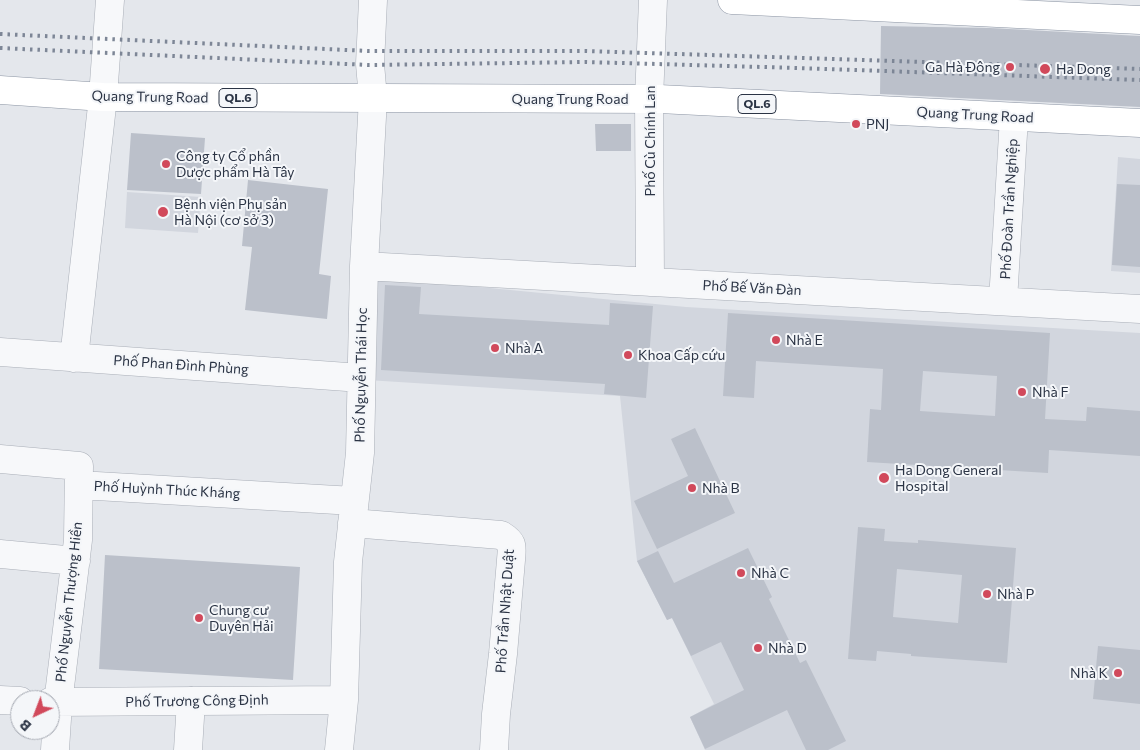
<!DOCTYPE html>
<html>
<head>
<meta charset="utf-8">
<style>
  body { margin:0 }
  #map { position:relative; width:1140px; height:750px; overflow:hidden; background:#e4e7ec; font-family:Commissioner,sans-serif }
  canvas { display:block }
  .north { position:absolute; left:10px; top:690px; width:50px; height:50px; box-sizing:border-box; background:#f4f6f9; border:1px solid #a4a8b1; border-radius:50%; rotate:223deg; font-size:14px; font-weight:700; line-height:20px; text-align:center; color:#2b3445 }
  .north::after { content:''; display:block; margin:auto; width:18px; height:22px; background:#d1495b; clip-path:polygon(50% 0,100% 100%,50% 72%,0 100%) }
</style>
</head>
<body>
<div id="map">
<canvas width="1140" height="750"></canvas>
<div class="north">B</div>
</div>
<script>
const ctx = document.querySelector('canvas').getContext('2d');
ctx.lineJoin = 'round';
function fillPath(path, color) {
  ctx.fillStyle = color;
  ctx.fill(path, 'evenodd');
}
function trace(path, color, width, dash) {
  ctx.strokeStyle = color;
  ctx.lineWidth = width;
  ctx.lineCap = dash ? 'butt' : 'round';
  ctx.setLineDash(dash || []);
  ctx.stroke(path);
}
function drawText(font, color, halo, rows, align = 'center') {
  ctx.font = font + ' Commissioner,sans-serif';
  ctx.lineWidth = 4;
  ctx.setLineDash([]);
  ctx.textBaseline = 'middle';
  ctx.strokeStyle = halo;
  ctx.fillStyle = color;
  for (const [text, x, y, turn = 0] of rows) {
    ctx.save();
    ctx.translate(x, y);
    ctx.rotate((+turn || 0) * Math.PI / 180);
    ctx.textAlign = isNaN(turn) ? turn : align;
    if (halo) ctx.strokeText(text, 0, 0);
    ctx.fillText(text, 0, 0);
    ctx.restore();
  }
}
const built = new Path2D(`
  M1118,157l22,2v114l-29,-2z
  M127,192l74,5 -3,36 -73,-5z
  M376,277l310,30 454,26v417h-435l-15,-33 24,-13 -42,-86 -5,2 -30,-59 -17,-165 -253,-16z`);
const building = new Path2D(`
  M881,26l109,2 150,8v71l-260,-13z
  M595,124h36v27h-35z
  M131,133l74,5 -4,56 -74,-4z
  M248,180l80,9 -9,85 12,2 -4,43 -82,-9 7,-63 -10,-1z
  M1117,184l23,1v82l-28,-2z
  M385,285l36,2 -2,27 190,11 1,-22 43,3 -7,92 -42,-4 1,-10 -224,-14z
  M728,313l322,20 -5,86 41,2 1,-14 53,4v45l-91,-6 -1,23 -181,-11 3,-53 11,1 2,-41 -127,-8 -2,37 -31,-2zM923,371l74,5 -2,40 -75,-5z
  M695,428l40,85 -78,36 -23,-48 54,-25 -17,-37z
  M858,527l27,2 -1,12 34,2v-3l98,8 -9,115 -96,-7v-2l-34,-3 -1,10 -28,-2zM897,569l65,6 -4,48 -65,-6z
  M748,548l24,49 -3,2 31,64 6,-3 40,81 -18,9h-22l-19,-40 -82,39 -15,-32 54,-27 -23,-48 -30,14 -19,-38 -5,2 -30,-59 21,-10 16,32z
  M105,555l195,12 -7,113 -194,-11z
  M1098,646l42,4v54l-47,-5z`);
const minor = new Path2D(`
  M364,266l776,43
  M650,282l-1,-183 4,-99
  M1003,301l11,-184
  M0,352l361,26
  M74,358l29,-261 7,-97
  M0,459l79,7 -1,74 -20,163 -3,47
  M79,485l275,16
  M352,523l149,12c13,8 11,11 10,25l-8,94 -7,60 -2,36
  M0,554l76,7
  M0,700l20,1
  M50,702l294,-2
  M188,750l3,-49
  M339,750l5,-50 4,-138 12,-109 4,-187 9,-168 -3,-34 3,-64`);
const highway = new Path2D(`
  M732,0l408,20
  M0,90l103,7 556,2 481,24`);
const rail = new Path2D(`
  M0,34l369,17h217l554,18
  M0,48l369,17 217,-3 212,6 342,12`);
const markers = [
  [1010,67,5,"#d1495b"],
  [1045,69,6,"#d1495b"],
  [856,124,5,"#d1495b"],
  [166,164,5,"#d1495b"],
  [163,212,6,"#d1495b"],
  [776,340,5,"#d1495b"],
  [495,348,5,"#d1495b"],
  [628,355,5,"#d1495b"],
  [1022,392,5,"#d1495b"],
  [884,478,6,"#d1495b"],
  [692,488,5,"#d1495b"],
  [741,573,5,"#d1495b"],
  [987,594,5,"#d1495b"],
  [199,618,5,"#d1495b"],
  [758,648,5,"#d1495b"],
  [1118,673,5,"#d1495b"]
];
const shields = [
  [238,98,38],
  [757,104,38]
];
const shieldNames = [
  ["QL.6",238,98],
  ["QL.6",757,104]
];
const poiNames = [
  ["Ga Hà Đông",1000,67,"right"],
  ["Ha Dong",1056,69],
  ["PNJ",866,124],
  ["Công ty Cổ phần",176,156],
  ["Dược phẩm Hà Tây",176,172],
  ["Bệnh viện Phụ sản",174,204],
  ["Hà Nội (cơ sở 3)",174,220],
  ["Nhà E",786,340],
  ["Nhà A",505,348],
  ["Khoa Cấp cứu",638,355],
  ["Nhà F",1032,392],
  ["Ha Dong General",895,470],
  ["Hospital",895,486],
  ["Nhà B",702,488],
  ["Nhà C",751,573],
  ["Nhà P",997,594],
  ["Chung cư",209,610],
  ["Duyên Hải",209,626],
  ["Nhà D",768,648],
  ["Nhà K",1108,673,"right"]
];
const streetNames = [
  ["Quang Trung Road",150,97,1],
  ["Quang Trung Road",570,99],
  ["Quang Trung Road",975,115,3],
  ["Phố Cù Chính Lan",650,141,-90],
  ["Phố Đoàn Trần Nghiệp",1009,209,-87],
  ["Phố Bế Văn Đàn",752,288,3],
  ["Phố Phan Đình Phùng",181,365,4],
  ["Phố Nguyễn Thái Học",361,375,-89],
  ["Phố Huỳnh Thúc Kháng",167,490,3],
  ["Phố Nguyễn Thượng Hiền",69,602,-84],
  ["Phố Trần Nhật Duật",505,611,-86],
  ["Phố Trương Công Định",197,701,-1]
];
fillPath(built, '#d2d6de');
fillPath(building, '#bbc0ca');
trace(minor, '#a9aeb7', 29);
trace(highway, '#8b94a3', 29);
trace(minor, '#f7f8fa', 28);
trace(highway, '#fff', 28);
trace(rail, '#7d8696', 4, [2.5, 5]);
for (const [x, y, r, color] of markers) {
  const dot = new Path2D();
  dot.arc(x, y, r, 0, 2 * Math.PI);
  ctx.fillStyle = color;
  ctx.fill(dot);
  trace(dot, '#f4f6f9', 2);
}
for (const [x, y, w] of shields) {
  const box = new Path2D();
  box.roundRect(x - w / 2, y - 9.5, w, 19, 4);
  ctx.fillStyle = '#f4f6f9';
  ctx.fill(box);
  trace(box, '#2b3445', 1);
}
drawText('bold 12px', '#2b3445', null, shieldNames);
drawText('14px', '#2b3445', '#f4f6f9', poiNames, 'left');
drawText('14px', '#2b3445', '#f4f6f9', streetNames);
</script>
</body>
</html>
